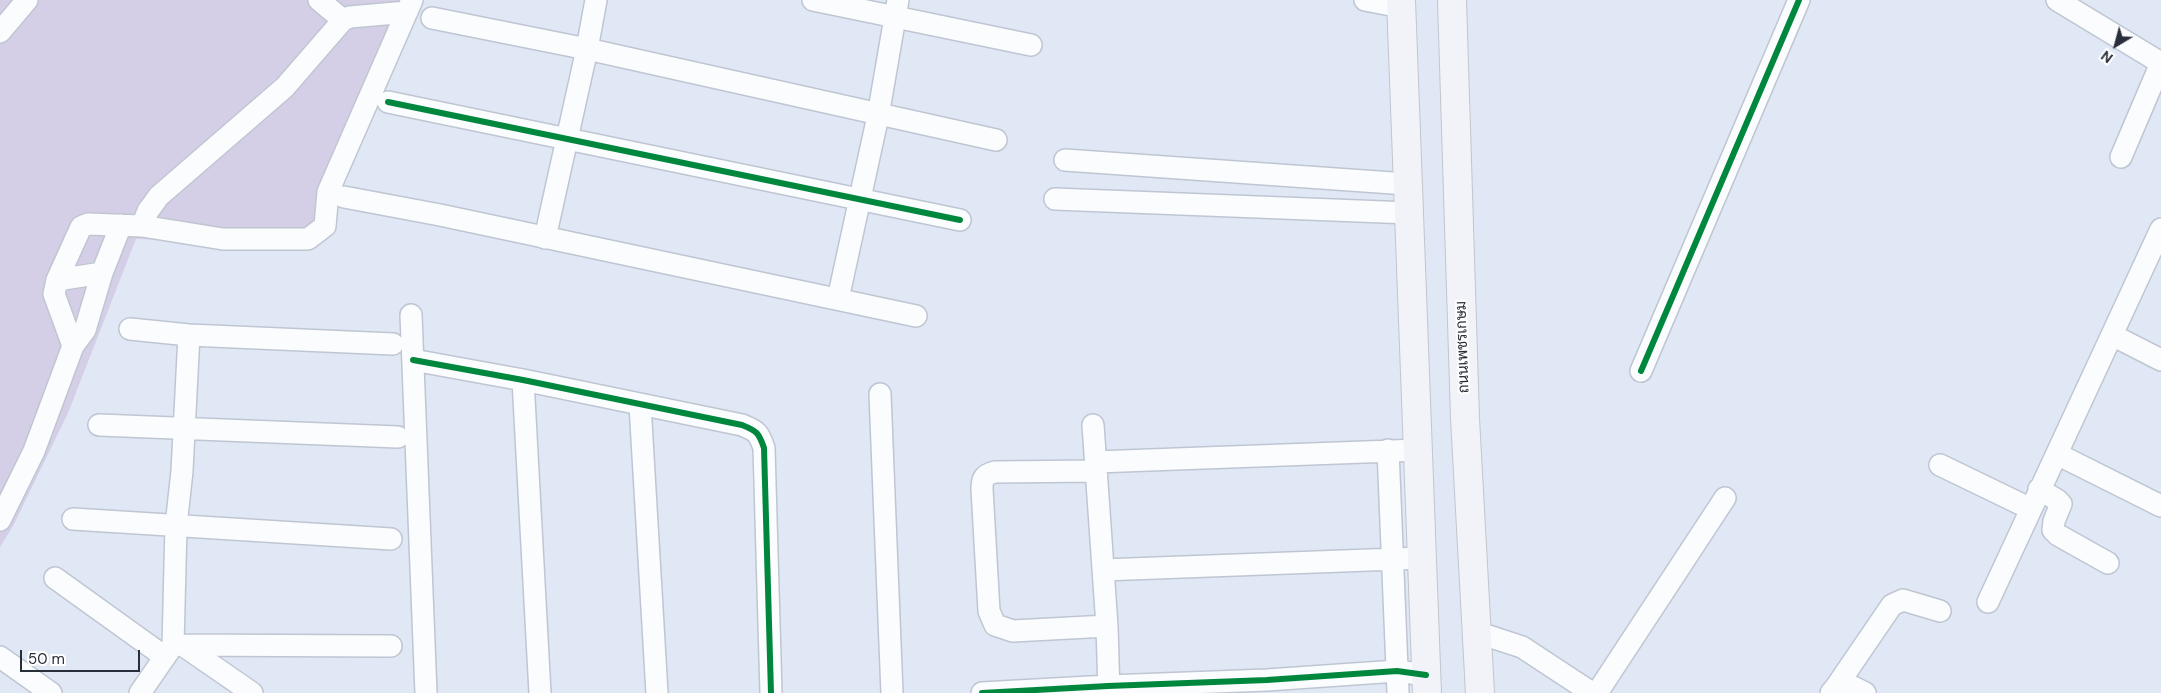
<!DOCTYPE html>
<html>
<head>
<meta charset="utf-8">
<style>
  body { margin:0 }
  #map { position:relative; width:2161px; height:693px; overflow:hidden; background:#e0e8f6; font-family:"DM Sans",sans-serif }
  canvas { display:block }
  .north { position:absolute; left:2091px; top:20px; width:50px; height:50px; -webkit-text-stroke:4px #fff; paint-order:stroke; rotate:217deg; font-size:14px; font-weight:700; line-height:20px; text-align:center; color:#282e3a }
  .north::after { content:''; display:block; margin:auto; width:18px; height:22px; background:#282e3a; clip-path:polygon(50% 0,100% 100%,50% 72%,0 100%) }
  .scale { position:absolute; left:20px; top:650px; width:120px; height:22px; box-sizing:border-box; border:2px solid #282e3a; border-top:0; padding-left:6px; font-size:15px; line-height:18px; white-space:nowrap; color:#282e3a; -webkit-text-stroke:4px #fff; paint-order:stroke }
</style>
</head>
<body>
<div id="map">
<canvas width="2161" height="693"></canvas>
<div class="north">N</div>
<div class="scale">50 m</div>
</div>
<script>
const ctx = document.querySelector('canvas').getContext('2d');
ctx.lineJoin = 'round';
function fillPath(path, color) {
  ctx.fillStyle = color;
  ctx.fill(path, 'evenodd');
}
function trace(path, color, width, dash) {
  ctx.strokeStyle = color;
  ctx.lineWidth = width;
  ctx.lineCap = dash ? 'butt' : 'round';
  ctx.setLineDash(dash || []);
  ctx.stroke(path);
}
function drawText(font, color, halo, rows, align = 'center') {
  ctx.font = font + ' "DM Sans",Sarabun,sans-serif';
  ctx.lineWidth = 4;
  ctx.setLineDash([]);
  ctx.textBaseline = 'middle';
  ctx.strokeStyle = halo;
  ctx.fillStyle = color;
  for (const [text, x, y, turn = 0] of rows) {
    ctx.save();
    ctx.translate(x, y);
    ctx.rotate((+turn || 0) * Math.PI / 180);
    ctx.textAlign = isNaN(turn) ? turn : align;
    if (halo) ctx.strokeText(text, 0, 0);
    ctx.fillText(text, 0, 0);
    ctx.restore();
  }
}
const green = new Path2D(`
  M0,0h411l-95,244 -180,-5 -68,174 -55,113 -13,21z`);
const minor = new Path2D(`
  M319,0l24,20
  M813,0l218,45
  M1365,0l36,7
  M2057,0l104,63
  M432,18l155,31 409,91
  M0,32l27,-32
  M388,102l572,118
  M2121,157l40,-94
  M1065,160l342,24
  M344,197l96,18 476,101
  M1055,199l354,14
  M142,226l6,-15 11,-15 126,-109 58,-67 7,-3 57,-5
  M545,238l42,-189 9,-49
  M57,280l45,-7
  M838,299l40,-183 20,-116
  M411,315l15,378
  M130,329l59,6 204,9
  M2112,335l49,25
  M73,346l12,-16 17,-57 19,-48
  M413,360l110,20 219,45c15,6 17,8 22,23l7,245
  M1641,371l158,-371
  M523,380l17,313
  M880,394l12,299
  M640,405l17,288
  M99,425l299,12
  M1093,425l14,201 2,67
  M1388,450l10,243
  M2057,454l104,52
  M1096,462l322,-12
  M1940,465l91,44
  M1096,471l-101,1c-11,3 -13,6 -13,17l7,122 6,14 18,6 94,-5
  M2039,489l18,11 4,4 -7,17 -1,9 5,5 50,28
  M73,519l318,20
  M0,520l34,-69 39,-105 -19,-52 3,-14 24,-53 7,-3 54,2 81,13h85l17,-13 3,-34 84,-192
  M1103,570l319,-12
  M55,578l110,79
  M1988,602l173,-373
  M1476,632l46,15 70,46
  M173,645l218,1
  M184,646l68,47
  M0,657l51,36
  M1836,687l56,-82 11,-5 37,11
  M140,693l33,-48 3,-119 6,-55 7,-136
  M982,693l126,-7 159,-6 130,-9 29,4
  M1597,693l128,-195
  M1831,693l5,-6h17l12,6`);
const major = new Path2D(`
  M1401,0l26,693
  M1452,0l13,418 15,275`);
const cycleway = new Path2D(`
  M388,102l572,118
  M413,360l110,20 219,45c15,6 17,8 22,23l7,245
  M1641,371l158,-371
  M982,693l126,-7 159,-6 130,-9 29,4`);
const streetNames = [
  ["ถนนเพชรเกษม",1463,347,-92]
];
fillPath(green, '#d4cfe7');
trace(minor, '#bfc6d2', 24);
trace(major, '#c1c5cd', 30);
trace(minor, '#fafcfe', 21);
trace(major, '#f2f3f9', 28);
trace(cycleway, '#00873e', 6);
drawText('15px', '#282e3a', '#fff', streetNames);
</script>
</body>
</html>
